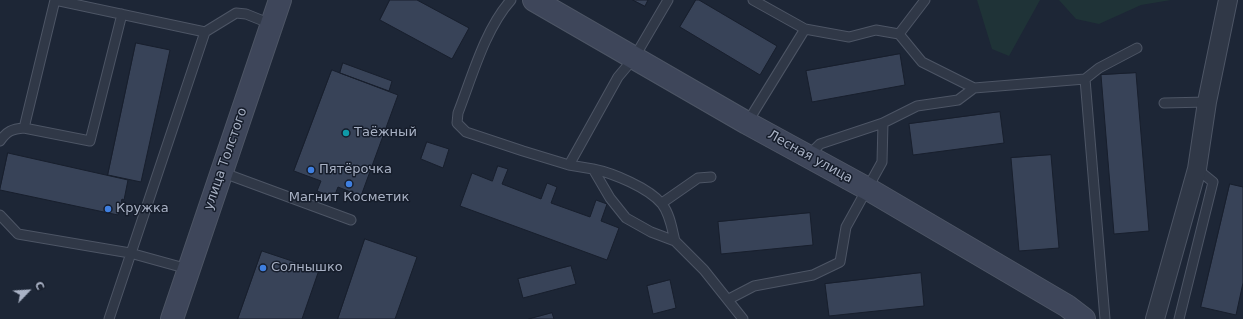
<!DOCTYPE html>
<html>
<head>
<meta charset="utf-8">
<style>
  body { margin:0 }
  #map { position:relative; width:1243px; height:319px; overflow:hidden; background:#1d2636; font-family:"DejaVu Sans",sans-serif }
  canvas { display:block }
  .north { position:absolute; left:8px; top:271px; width:40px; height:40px; -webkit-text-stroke:3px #161d2b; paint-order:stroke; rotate:65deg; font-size:11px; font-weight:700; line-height:16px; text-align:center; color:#a9b2c5 }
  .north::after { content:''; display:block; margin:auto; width:14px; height:18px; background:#a9b2c5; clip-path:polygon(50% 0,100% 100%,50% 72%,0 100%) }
</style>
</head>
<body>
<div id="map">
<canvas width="1243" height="319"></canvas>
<div class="north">С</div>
</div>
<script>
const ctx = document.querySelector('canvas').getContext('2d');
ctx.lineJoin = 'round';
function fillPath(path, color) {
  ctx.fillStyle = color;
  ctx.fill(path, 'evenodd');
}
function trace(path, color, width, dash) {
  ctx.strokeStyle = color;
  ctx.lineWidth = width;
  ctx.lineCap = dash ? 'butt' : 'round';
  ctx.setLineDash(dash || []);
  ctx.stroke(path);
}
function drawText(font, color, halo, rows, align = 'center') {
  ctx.font = font + ' "DejaVu Sans",sans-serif';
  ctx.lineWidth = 3;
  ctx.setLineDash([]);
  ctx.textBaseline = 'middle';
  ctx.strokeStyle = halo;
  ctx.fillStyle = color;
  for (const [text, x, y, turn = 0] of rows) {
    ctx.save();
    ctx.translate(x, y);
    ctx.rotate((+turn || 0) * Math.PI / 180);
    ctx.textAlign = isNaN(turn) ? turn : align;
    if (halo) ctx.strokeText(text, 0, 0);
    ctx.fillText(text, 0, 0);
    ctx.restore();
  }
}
const green = new Path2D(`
  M977,0h63l-31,56 -17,-7z
  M1059,0h112l-30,5 -42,19 -23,-5z`);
const building = new Path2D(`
  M390,0h27l52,28 -17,31 -72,-39z
  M633,0h15l-3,6z
  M696,0h3l78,46 -17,29 -80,-48z
  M136,43l34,7 -29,132 -33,-7z
  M900,54l5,31 -93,17 -6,-31z
  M343,63l49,18 -3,10 -49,-18z
  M332,70l66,25 -37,101 -23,-9 -4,10 -17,-6 4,-10 -27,-10z
  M1136,73l13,158 -35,3 -13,-159z
  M1000,112l4,31 -91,12 -4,-31z
  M427,142l22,7 -6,19 -22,-9z
  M8,153l120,27 -4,20 -2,-1 -4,16 -118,-25z
  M1051,155l8,93 -40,3 -8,-93z
  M498,166l10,3 -6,15 39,15 6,-16 10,4 -6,16 39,14 6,-17 11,4 -6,17 18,7 -12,32 -147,-54 12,-33 20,8z
  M1230,184l13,3v96l-7,32 -35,-8z
  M810,213l3,32 -92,9 -3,-32z
  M365,239l52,18 -22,62h-57z
  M262,251l57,19 -17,49h-64z
  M571,266l5,18 -53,14 -5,-19z
  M921,273l3,33 -95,10 -4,-32z
  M670,280l6,28 -23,6 -6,-28z
  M552,313l2,6h-25z`);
const lane = new Path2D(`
  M55,0l150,32 31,-19 10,1 25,10
  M511,0c-26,29 -39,77 -53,113l-1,10 9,9 57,19 46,14 24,4 17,29 16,20 25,14 24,9 29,29 39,49
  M753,0l52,29 44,8 27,-7 23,4 23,28 52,26
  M899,34l26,-34
  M1085,79l20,240
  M1164,103l43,-1
  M747,123l58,-94
  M24,128l66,13 32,-127
  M0,141c7,-10 12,-12 24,-13l31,-128
  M808,156l12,-12 63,-21 34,-17 41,-6 16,-12 111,-9 14,-11 38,-20
  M569,165l49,-88 16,-19 34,-58
  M593,169c20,4 56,19 69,35 8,10 10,25 13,37
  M221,172l130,48
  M662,203l36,-25 13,-1
  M0,215l18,19 112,19 58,16
  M729,299l25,-13 59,-11 27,-13 6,-35 36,-65 1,-39
  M109,319l96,-287
  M1179,319l34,-137 -16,-13`);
const street = new Path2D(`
  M1155,319l42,-150 10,-67 21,-102`);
const secondary = new Path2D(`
  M534,0l213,123 121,66 199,117 17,13
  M172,319l108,-319`);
const markers = [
  [346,133,4,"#0f9aa8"],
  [311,170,4,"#3f7fe0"],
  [349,184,4,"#3f7fe0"],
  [108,209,4,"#3f7fe0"],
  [263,268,4,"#3f7fe0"]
];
const poiNames = [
  ["Таёжный",354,133],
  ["Пятёрочка",319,170],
  ["Магнит Косметик",349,198,"center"],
  ["Кружка",116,209],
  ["Солнышко",271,268]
];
const streetNames = [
  ["Лесная улица",810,157,29],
  ["улица Толстого",226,159,-71]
];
fillPath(green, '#1f3337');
fillPath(building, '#384358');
trace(building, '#181f2d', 1);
trace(lane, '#4d5565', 11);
trace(street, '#4d5565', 20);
trace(secondary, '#4d5565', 24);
trace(lane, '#303847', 9);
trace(street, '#303847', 18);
trace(secondary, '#3e465a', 22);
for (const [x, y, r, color] of markers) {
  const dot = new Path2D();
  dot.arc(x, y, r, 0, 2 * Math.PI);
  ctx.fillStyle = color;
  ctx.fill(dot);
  trace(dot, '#161d2b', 1.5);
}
drawText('13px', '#a9b2c5', '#161d2b', poiNames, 'left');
drawText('13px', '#a9b2c5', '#161d2b', streetNames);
</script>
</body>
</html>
